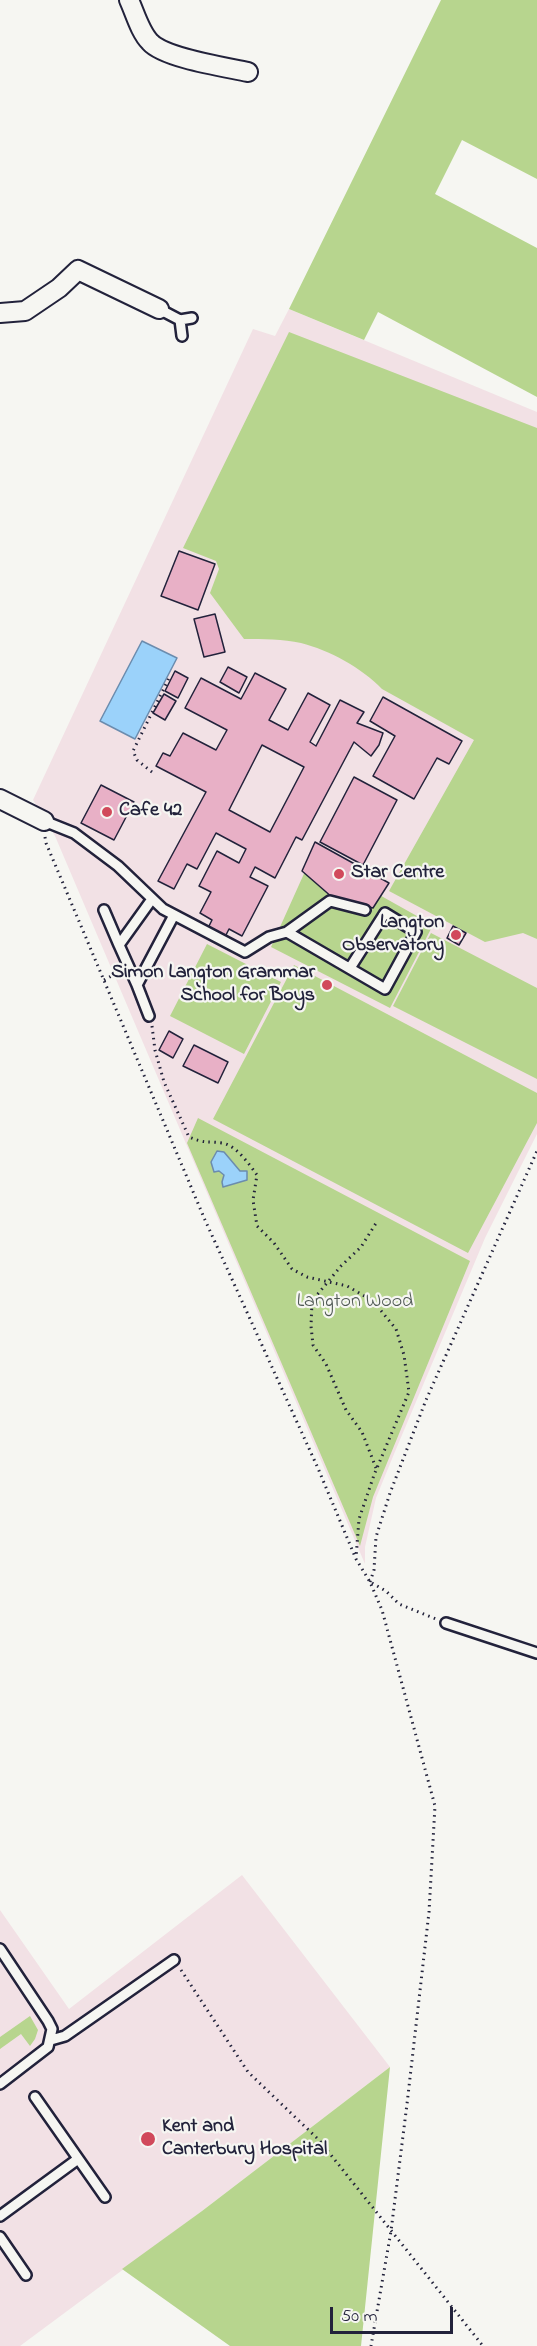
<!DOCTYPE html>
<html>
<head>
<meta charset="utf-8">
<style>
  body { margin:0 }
  #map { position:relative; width:537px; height:2346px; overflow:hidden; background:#f6f6f2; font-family:"Indie Flower",sans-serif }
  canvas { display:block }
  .scale { position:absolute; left:330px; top:2307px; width:123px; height:27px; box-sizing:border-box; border:3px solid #22223b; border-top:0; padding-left:8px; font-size:18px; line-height:21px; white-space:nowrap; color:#22223b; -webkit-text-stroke:4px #f6f6f2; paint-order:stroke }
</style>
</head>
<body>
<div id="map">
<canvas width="537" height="2346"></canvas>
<div class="scale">50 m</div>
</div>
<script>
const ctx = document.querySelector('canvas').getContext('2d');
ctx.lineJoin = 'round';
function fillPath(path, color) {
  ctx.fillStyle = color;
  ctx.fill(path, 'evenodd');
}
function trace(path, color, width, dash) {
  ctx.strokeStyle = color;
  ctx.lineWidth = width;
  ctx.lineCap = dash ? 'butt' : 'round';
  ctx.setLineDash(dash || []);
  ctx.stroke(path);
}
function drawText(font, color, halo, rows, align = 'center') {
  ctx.font = font + ' "Indie Flower",sans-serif';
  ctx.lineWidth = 4.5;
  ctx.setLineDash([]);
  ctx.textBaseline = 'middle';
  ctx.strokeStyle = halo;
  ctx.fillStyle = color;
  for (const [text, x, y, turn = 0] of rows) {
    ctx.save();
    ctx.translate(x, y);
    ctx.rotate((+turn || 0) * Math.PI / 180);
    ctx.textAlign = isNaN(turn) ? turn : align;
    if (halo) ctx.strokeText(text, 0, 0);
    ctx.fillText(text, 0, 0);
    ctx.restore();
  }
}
const built = new Path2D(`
  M289,309l248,103v722l-52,104 -91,216 -18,44 -11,49v17l-310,-728 -22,-36 220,-471 22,7z
  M242,1875l148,192 -188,144 -182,135h-20v-436l69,99z`);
const green = new Path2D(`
  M441,0h96v179l-75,-39 -27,54 102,54v149l-159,-85 -14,28 -75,-31z
  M289,332l248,96v511l-14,-6 -38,9 -96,-51 85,-151 -92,-51c-20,-21 -53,-39 -81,-46 -18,-4 -38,-4 -57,-4l-34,-46 9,-24 -3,-8 -33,-13z
  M307,867l60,21 66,37 -43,83 -119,-61z
  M431,933l106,55v91l-144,-73z
  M207,944l74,38 -37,72 -74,-38z
  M294,965l243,128v30l-69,130 -255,-134z
  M198,1118l272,143 -97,236 -13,49 -173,-403z
  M30,2016l8,14 -3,9 -5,7 -9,-12 -21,15v-12z
  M390,2067l-29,279h-131l-108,-77 80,-58z`);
const water = new Path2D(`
  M142,641l35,17 -42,81 -35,-18z
  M217,1151l7,1 16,19h7v9l-24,7 -1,-5 2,-7 -5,-4 -5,1 -3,-10z`);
const building = new Path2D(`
  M179,551l36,13 -17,46 -37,-14z
  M215,614l10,38 -21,5 -10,-38z
  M228,667l19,10 -8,16 -19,-11z
  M175,671l13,7 -10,20 -13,-7z
  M255,673l31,16 -17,31 19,10 20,-37 22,12 -20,37 6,4 24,-46 24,12 -7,11 26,10 -4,12 -8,11 -17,-14 -52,98 -6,-3 -21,41 -20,-11 -5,10 18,9 -26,50 -13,-7 -4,8 -17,-9 4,-8 -12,-7 11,-21 -12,-6 18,-35 22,12 7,-14 -30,-16 -19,36 -10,-5 -13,25 -16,-8 48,-89 -50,-26 7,-13 7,3 13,-23 33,17 11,-20 -42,-22 16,-30 40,21zM262,745l42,22 -34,65 -41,-22z
  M164,694l12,7 -11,19 -12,-7z
  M383,697l79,44 -13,23 -12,-6 -23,41 -41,-23 22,-40 -25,-15z
  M354,777l43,23 -34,65 -43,-23z
  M101,785l33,17 -20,38 -33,-17z
  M315,842l74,41 -16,25 -40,-10 -31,-27z
  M453,926l13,7 -7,12 -12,-7z
  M169,1031l14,8 -10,19 -14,-8z
  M194,1045l34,17 -10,21 -35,-17z`);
const path = new Path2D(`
  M152,772l-15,-12 -4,-9 36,-73 -2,-1
  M45,837l1,6 159,377 112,246 39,93 14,23 12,28 53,196 -6,106 -22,192 -16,127 -20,115
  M104,980l15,-8
  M152,1026l3,24 9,32 25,55c17,7 18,4 33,6 14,2 27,21 35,32l-4,25 4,26 17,17 18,26 15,8 40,9 26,15 23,28 8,26 5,37 -35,83 -15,44 -3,39
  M376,1468l-14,-36 -16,-22 -20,-46 -13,-19 -2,-19 1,-25 29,-35 20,-19 17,-27
  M370,1582l4,-12 2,-33 14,-44 36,-93 111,-249
  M372,1583l14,8 13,13 37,15
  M181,1970l67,102 71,68 164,206`);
const service = new Path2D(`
  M159,309l21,11 12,-2
  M180,320l2,16
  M44,821l30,12 44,33 45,43 82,43 24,-15 18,-5 98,57 31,-57 -31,-19 -35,55
  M152,899l-33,46 18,40 37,-70
  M104,910l15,35
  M287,932l43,-31 35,9
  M137,985l12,31
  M446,1623l91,30
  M0,1949l48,72 4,8 -4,18 -48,37
  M51,2040l14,-4 109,-76
  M35,2097l70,100
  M0,2216l78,-57
  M0,2237l26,38`);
const minor = new Path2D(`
  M129,0c6,13 11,32 21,42 14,16 75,25 98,30
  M0,313l25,-2 34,-23 19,-18 81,39
  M0,799l44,22`);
const markers = [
  [107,812,6,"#d1495b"],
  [339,874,6,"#d1495b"],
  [456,935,6,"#d1495b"],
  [327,985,6,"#d1495b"],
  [148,2139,8,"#d1495b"]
];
const poiNames = [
  ["Cafe 42",119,812],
  ["Star Centre",351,874],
  ["Langton",444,924,"right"],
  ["Observatory",444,947,"right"],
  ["Simon Langton Grammar",315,974,"right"],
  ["School for Boys",315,997,"right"],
  ["Kent and",162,2128],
  ["Canterbury Hospital",162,2151]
];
const parkNames = [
  ["Langton Wood",355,1303]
];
fillPath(built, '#f2e1e5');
fillPath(green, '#b7d58e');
fillPath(water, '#9bd2fa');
trace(water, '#6b8cae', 1.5);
fillPath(building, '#e8b0c6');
trace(building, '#22223b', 1.5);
trace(service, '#22223b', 14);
trace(minor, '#22223b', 22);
trace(path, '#22223b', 3, [1.5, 4.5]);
trace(service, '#f6f6f2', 9);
trace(minor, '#f6f6f2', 18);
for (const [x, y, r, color] of markers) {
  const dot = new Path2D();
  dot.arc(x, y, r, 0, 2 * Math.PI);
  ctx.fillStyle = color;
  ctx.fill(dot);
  trace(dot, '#f6f6f2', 2);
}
drawText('bold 20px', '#22223b', '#f6f6f2', poiNames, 'left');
drawText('20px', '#4f5854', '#f6f6f2', parkNames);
</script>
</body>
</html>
